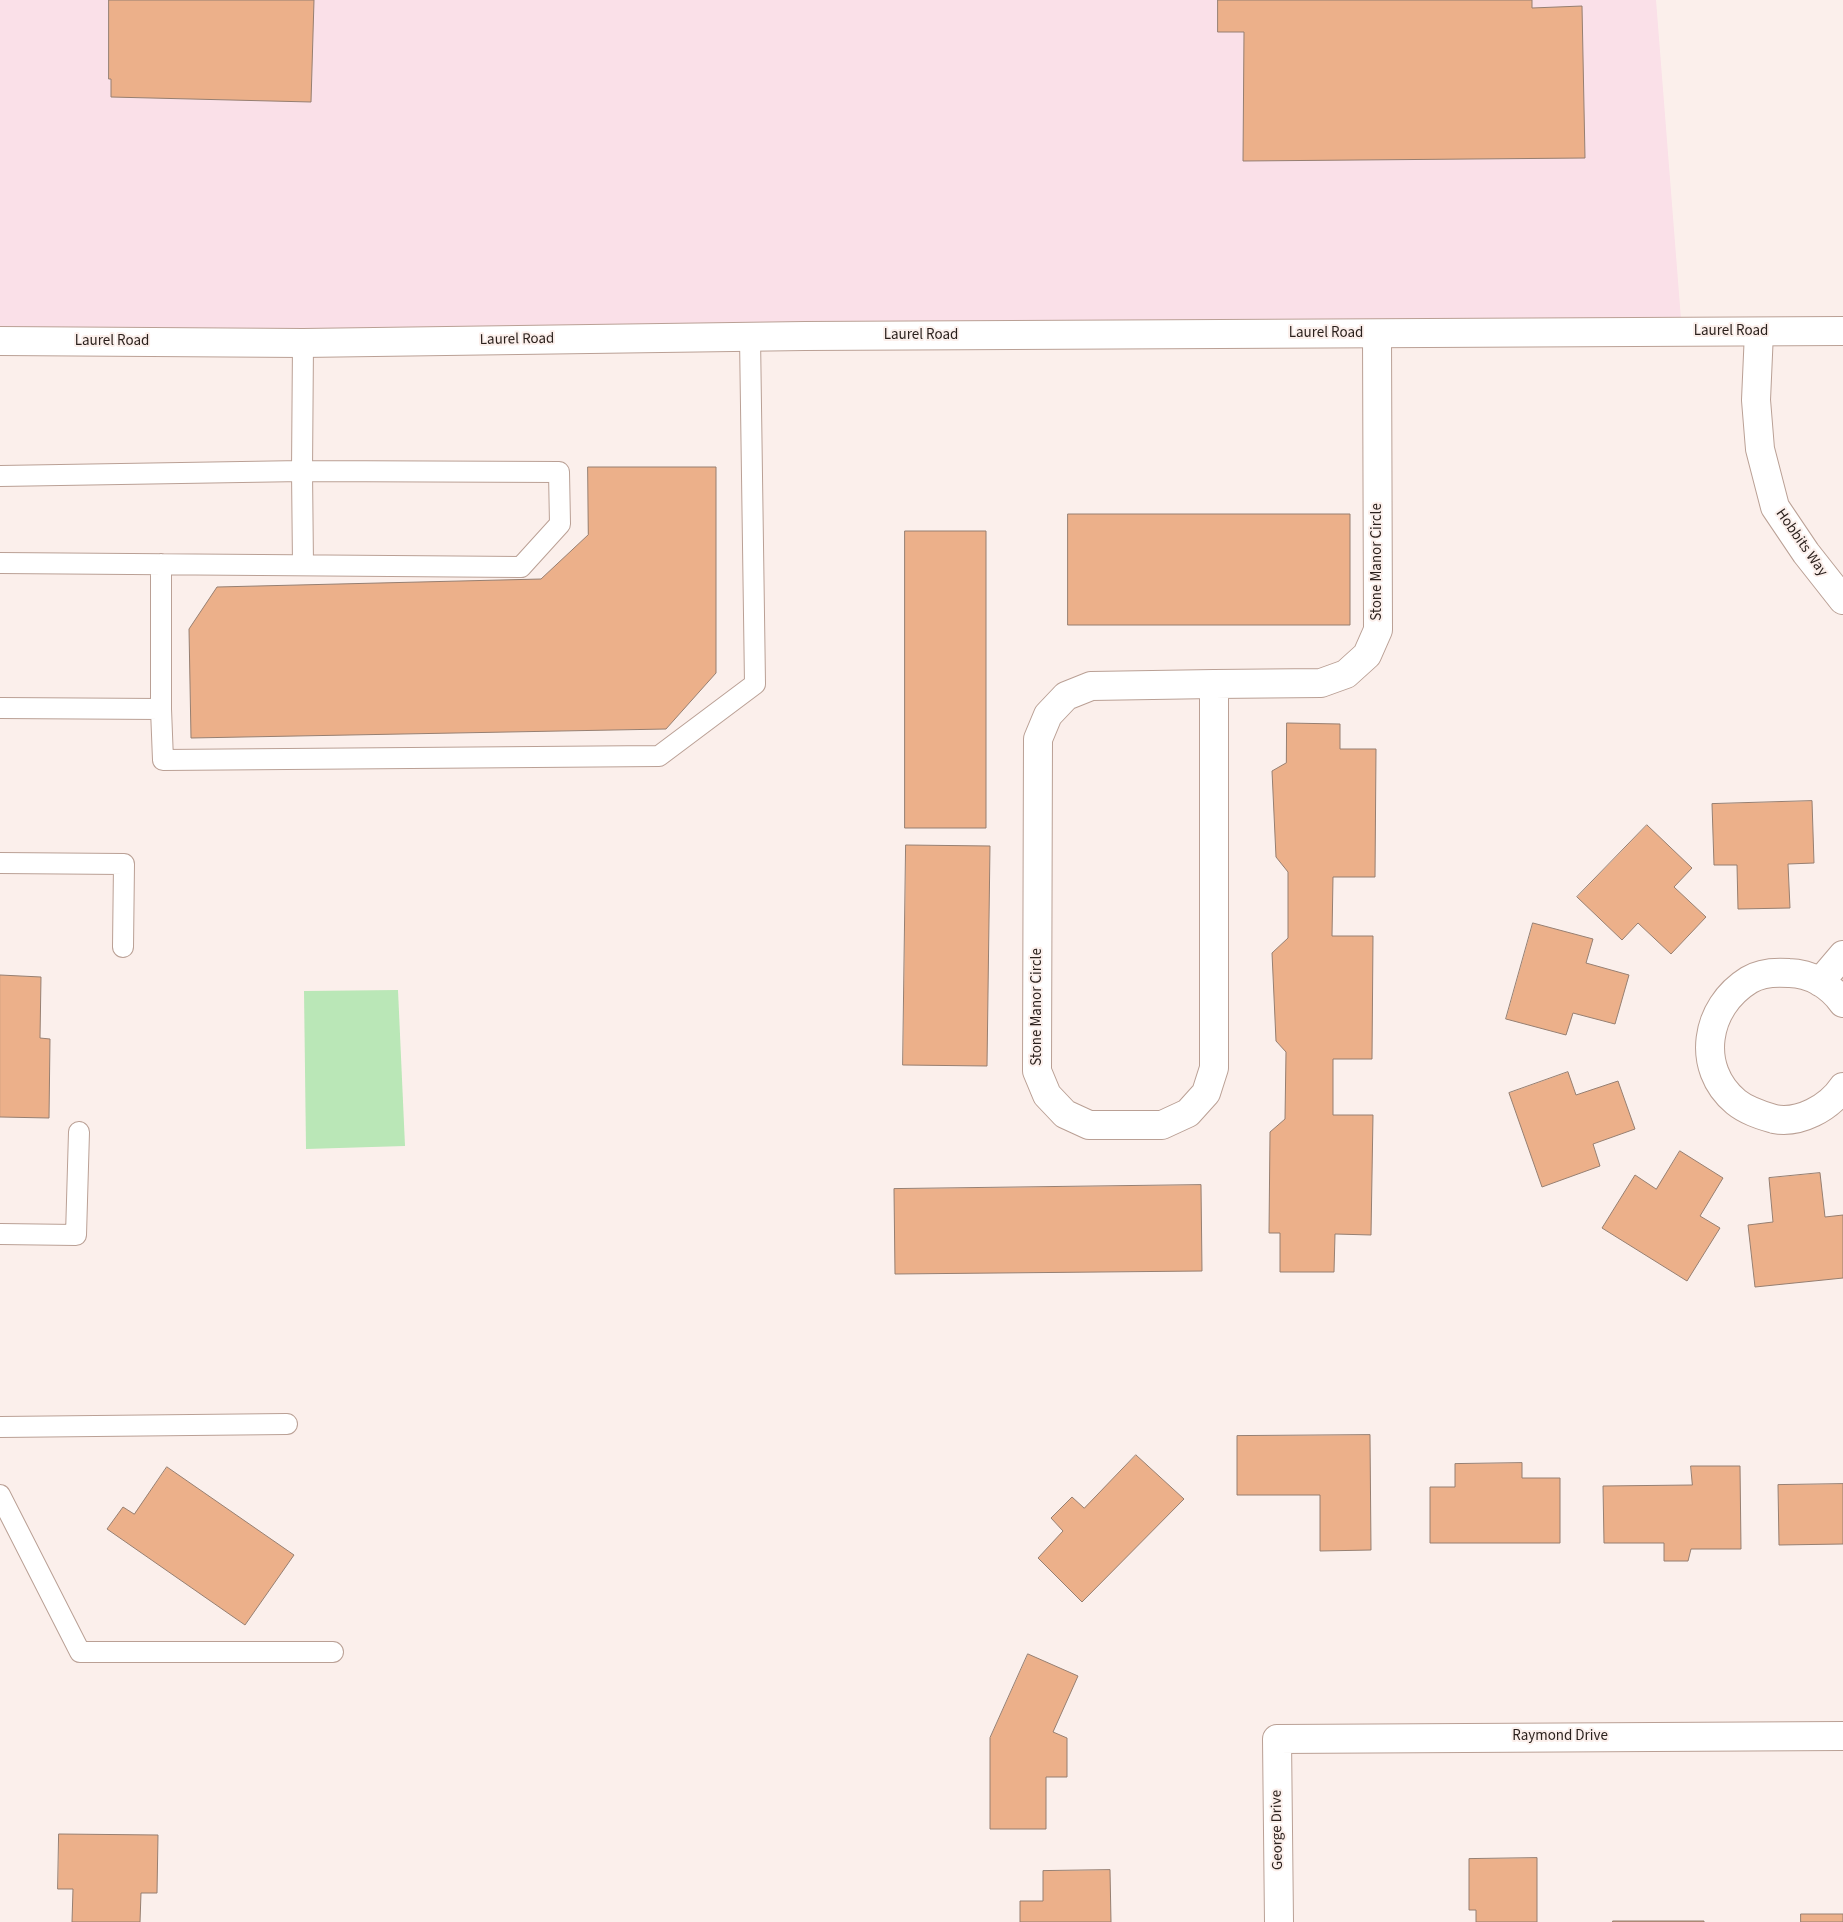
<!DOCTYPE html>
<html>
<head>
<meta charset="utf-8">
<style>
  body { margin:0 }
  canvas { display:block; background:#fbefeb }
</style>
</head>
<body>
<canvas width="1843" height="1922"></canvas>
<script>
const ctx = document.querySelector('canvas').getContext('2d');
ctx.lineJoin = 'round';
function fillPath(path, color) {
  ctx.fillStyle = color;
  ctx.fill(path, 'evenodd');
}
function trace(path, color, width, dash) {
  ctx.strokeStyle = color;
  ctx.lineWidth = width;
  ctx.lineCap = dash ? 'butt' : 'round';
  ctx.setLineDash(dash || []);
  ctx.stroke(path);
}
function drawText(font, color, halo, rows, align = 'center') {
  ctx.font = font + ' "Source Sans 3",sans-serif';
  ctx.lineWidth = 4;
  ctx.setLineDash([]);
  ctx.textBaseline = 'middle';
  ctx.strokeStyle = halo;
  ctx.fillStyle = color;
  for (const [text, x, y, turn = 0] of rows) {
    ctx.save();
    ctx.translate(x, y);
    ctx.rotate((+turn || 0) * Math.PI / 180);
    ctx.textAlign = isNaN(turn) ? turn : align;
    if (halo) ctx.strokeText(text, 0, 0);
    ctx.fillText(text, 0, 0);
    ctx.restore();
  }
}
const commercial = new Path2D(`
  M0,0h1656l26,332 -1682,9z`);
const green = new Path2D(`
  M398,990l7,156 -99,3 -2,-158z`);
const building = new Path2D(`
  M109,0h205l-3,102 -200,-5v-18h-2z
  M1218,0h314v8l50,-2 3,152 -342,3 1,-129h-26z
  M588,467h128v206l-50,56 -475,9 -2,-109 28,-42 324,-8 47,-44z
  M1068,514h282v111h-282z
  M905,531h81v297h-81z
  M1287,723l53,1v25h36l-1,128h-42l-1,59h41l-1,123h-39v56h40l-2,120 -36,-1 -1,38h-54v-39h-11l1,-101 15,-13 1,-67 -10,-11 -4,-88 16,-15v-66l-12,-15 -4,-86 14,-8z
  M1812,801l2,62 -26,1 2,44 -52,1 -1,-44h-23l-2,-61z
  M1647,825l45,43 -18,19 32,30 -35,37 -33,-31 -16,17 -45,-43z
  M906,845l84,1 -3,220 -84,-1z
  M1533,923l60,16 -7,24 43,12 -14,49 -42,-11 -7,22 -60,-16z
  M0,975l41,2 -1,61 10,1 -1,79 -49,-1z
  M1568,1072l8,23 42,-14 17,48 -42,15 7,22 -58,21 -33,-94z
  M1680,1151l43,27 -23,38 20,12 -33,53 -85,-53 33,-53 21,14z
  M1820,1173l5,44 18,-2v63l-88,9 -7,-62 25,-3 -4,-44z
  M1201,1185l1,86 -307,3 -1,-85z
  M1370,1435l1,115 -51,1v-56h-83v-59z
  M1136,1455l48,44 -102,103 -44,-44 25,-27 -12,-13 21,-21 12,11z
  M1522,1463v15h38v65h-130v-56h25v-23z
  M1691,1466h49l1,83h-50l-3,12h-24v-18h-60l-1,-57 89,-1z
  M167,1467l127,88 -49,70 -138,-96 16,-22 11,7z
  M1843,1484v60l-64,1 -1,-60z
  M1028,1654l50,22 -25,56 14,6v39h-21v52h-56v-91z
  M59,1834l99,1 -1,58h-16l-1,29h-68l1,-33h-15z
  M1537,1858v64h-61v-12h-7v-51z
  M1110,1870l1,52h-91v-21h23v-30z
  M1801,1914h42v8h-42z
  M1613,1921h91v1h-91z`);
const lane = new Path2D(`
  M0,476l302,-5 1,-128
  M0,563l521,4 39,-43 -1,-52 -257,-1 1,94
  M161,564v145
  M0,708l161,1 2,51 496,-4 96,-72 -5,-347
  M0,863l124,1 -1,83
  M0,1234l76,1 3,-103
  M0,1427l287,-3
  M0,1495l80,157h253`);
const street = new Path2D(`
  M1759,332l-3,68 4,49 15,58 31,46 37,47
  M1214,684v384l-8,25 -18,20 -26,12h-73l-24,-11 -18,-19 -10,-24 1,-332 10,-24 18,-19 25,-10z
  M1214,684l107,-1 25,-9 21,-19 11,-25 -1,-296
  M1820,982l23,-27
  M1843,1003c-12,-17 -32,-30 -54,-30 -13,-1 -29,0 -40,7 -44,27 -54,88 -13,122 11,9 25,13 38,17 25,5 55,-11 69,-32
  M1279,1922l-2,-183 566,-3`);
const secondary = new Path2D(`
  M0,341l303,2 502,-7 1038,-5`);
const streetNames = [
  ["Laurel Road",1731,332],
  ["Laurel Road",1326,334],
  ["Laurel Road",921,336],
  ["Laurel Road",517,340,-1],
  ["Laurel Road",112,342],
  ["Hobbits Way",1801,543,55],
  ["Stone Manor Circle",1378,562,-90],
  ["Stone Manor Circle",1038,1007,-90],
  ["Raymond Drive",1560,1737],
  ["George Drive",1278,1830,-91]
];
fillPath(commercial, '#fae0e8');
fillPath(green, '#bae7b7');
fillPath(building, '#ecb08a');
trace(building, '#967f71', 1);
trace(lane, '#baa095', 22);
trace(street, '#baa095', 30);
trace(secondary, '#baa095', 30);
trace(lane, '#fff', 20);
trace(street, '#fff', 28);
trace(secondary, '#fff', 28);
drawText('15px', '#291f1b', '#fbefeb', streetNames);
</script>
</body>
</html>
